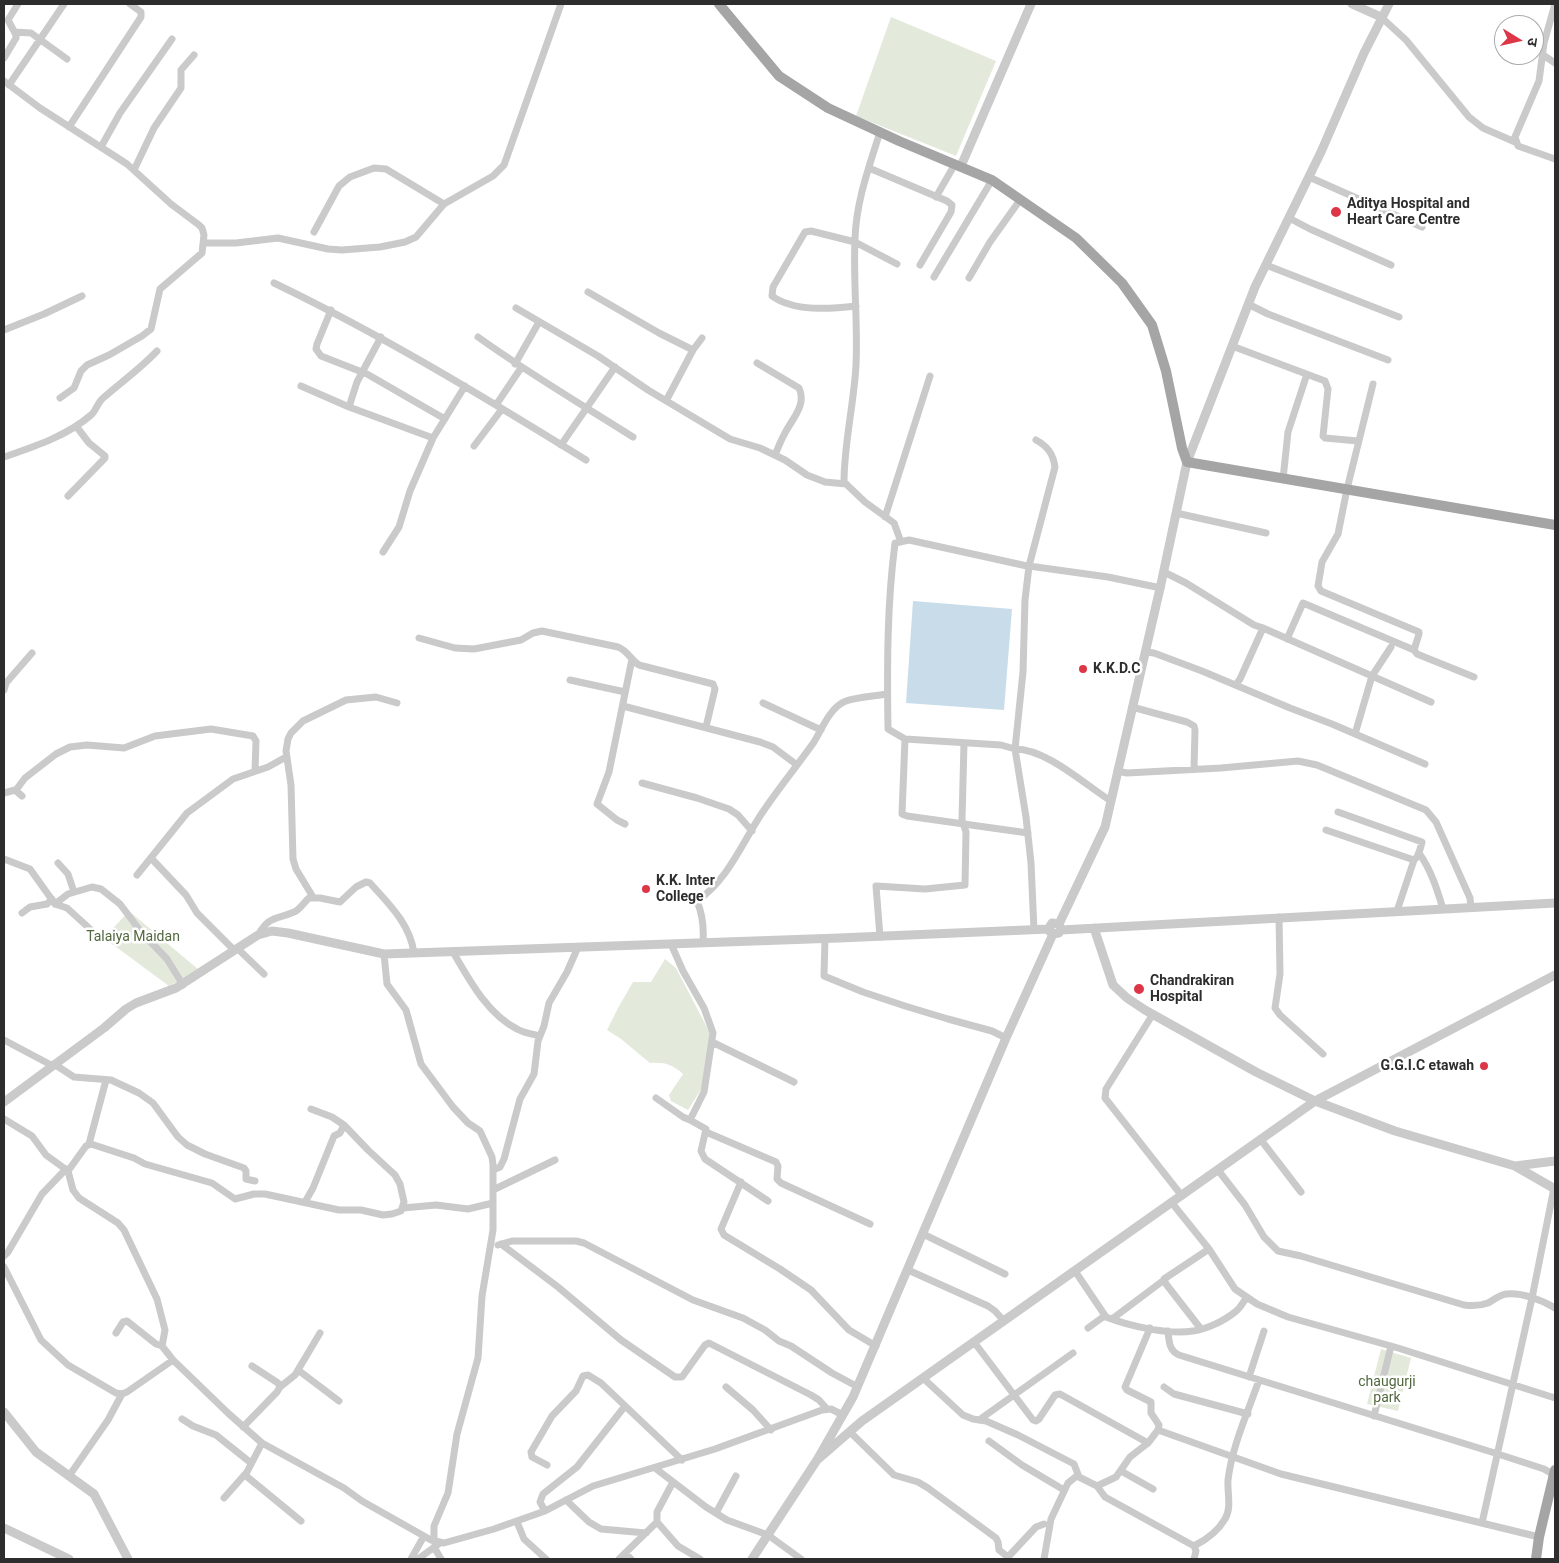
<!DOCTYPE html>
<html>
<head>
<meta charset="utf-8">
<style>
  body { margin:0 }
  #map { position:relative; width:1559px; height:1563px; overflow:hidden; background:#fff; font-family:Roboto,"Noto Sans Devanagari",sans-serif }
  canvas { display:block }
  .frame { position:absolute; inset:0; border:5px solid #2d2d2d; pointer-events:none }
  .north { position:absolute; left:1494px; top:15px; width:50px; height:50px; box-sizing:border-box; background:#fff; border:1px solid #ababab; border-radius:50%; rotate:99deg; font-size:14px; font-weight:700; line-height:20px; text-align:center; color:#2d2d2d }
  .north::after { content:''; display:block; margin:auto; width:18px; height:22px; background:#dd3647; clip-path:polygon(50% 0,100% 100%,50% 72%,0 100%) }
</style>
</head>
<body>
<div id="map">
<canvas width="1559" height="1563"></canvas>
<div class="frame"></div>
<div class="north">उ</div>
</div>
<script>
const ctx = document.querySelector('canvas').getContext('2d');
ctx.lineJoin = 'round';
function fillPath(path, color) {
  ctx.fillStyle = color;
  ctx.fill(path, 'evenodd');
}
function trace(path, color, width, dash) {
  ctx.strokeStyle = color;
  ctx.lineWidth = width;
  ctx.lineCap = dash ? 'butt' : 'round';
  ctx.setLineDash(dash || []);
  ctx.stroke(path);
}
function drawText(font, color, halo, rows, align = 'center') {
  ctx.font = font + ' Roboto,sans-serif';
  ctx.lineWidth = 5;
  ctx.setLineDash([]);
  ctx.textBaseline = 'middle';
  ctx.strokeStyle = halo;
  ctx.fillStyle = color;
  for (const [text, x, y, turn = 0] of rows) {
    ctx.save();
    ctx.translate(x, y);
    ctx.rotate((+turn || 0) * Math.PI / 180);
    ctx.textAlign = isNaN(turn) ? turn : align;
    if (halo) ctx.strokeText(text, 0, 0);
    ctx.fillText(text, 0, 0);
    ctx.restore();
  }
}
const green = new Path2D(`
  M891,17l105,44 -40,95 -100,-40z
  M129,911l70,59 -30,16 -65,-48z
  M665,959l11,9 36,69 -8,34 -2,17 -14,22 -17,-9 -2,-6 14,-21c-11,-10 -19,-12 -33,-11l-29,-24 -14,-9 11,-22 15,-26h18z
  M1381,1349l30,9 -13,53 -31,-7z`);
const water = new Path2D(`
  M913,601l99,8 -8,101 -98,-7z`);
const minor = new Path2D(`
  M1555,4l-11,39 -5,38 -24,56 3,9 37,13
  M1381,17l25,23 63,77 14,11 32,14
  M15,32l16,1 36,26
  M1543,55l12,8
  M4,58l12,-20v-3l-8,-15 10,-16
  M4,81l36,27 87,56 44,40 28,21 3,3 2,7 -2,18 -42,36 -9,40 -9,7 -33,19 -22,10 -6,6 -7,17 -14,10
  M9,85l55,-81
  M69,127l72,-110v-5l-11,-8
  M880,132c-11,35 -24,70 -25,107 -2,42 3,84 1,126 -2,39 -12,78 -12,117l21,20 29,21 7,19
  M101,147l19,-34 52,-74
  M869,168l78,33 5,4 -1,7 -31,53
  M134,170l20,-42 27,-40v-18l13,-15
  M1309,177l113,50
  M936,197l19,-33
  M1289,218l21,11 81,36
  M314,232l25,-46 11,-9 24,-9 12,1 58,35
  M204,243h32l42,-5 50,11 14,1 38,-3 25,-5 11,-5 28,-33 49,-28 11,-11 57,-161
  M1266,265l133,52
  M934,277l58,-97
  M969,278l21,-36 30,-42
  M274,283c108,52 210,114 312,177
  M588,292l71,41 34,17
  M1248,304l20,10 120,46
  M856,306c-25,3 -62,6 -84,-10l1,-9 32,-55 6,-1 44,11 42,22
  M516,308l82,48 50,34 82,49 30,9 25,12 22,15 18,7 21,2
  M331,310l-14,34 -1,5 5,7 46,18 78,45
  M4,330l40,-16 38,-18
  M478,337c50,36 103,67 155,100
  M1232,346l93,35 3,8 -5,47 2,2 33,3
  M757,363l42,25c8,17 -7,31 -14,45 -4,7 -7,15 -10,22
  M515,364l24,-42
  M1373,384l-26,105 -9,45 -16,28 -4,24 3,5 98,41v2l-5,16 3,4 57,23
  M301,386l48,21 84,31
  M666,401l27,-51 9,-12
  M496,405l25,-37
  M349,407l8,-25 24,-45
  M1036,440c11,6 17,13 19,27l-26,99 -4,34 -2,72 -8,77 -14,-4 -96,-6 -17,-10c-1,-63 -1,-124 7,-186l14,-3 118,26h2l79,11 53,11
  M561,445l54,-78
  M474,446l28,-37
  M4,457c29,-10 63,-21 87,-42 5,-4 6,-11 11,-16 18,-16 38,-30 55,-48
  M1283,479l5,-47 19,-58
  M68,496l37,-38v-2l-16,-13 -13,-17
  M1176,513l90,20
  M885,517l45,-141
  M383,552l16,-25 11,-36 23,-53 32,-52
  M1164,572l22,11 68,42 9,3
  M419,638l36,10 19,1 47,-9 12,-7 9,-2 76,16c10,4 13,13 21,18l74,19 2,5 -9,38
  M1287,639l16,-36 111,47
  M1146,652l8,1 48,18 88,37 42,16 93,40
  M570,680l55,12
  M1236,685l4,-6 23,-51 168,74
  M4,690l2,-7 26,-30
  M763,703l58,27
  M623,706l137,36 13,5 24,18
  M1132,707l55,15 7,4 1,4 -1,39
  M1355,734l17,-58 19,-29
  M905,739l-3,75 5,2 121,17
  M1117,771l10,2 94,-5 77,-7 19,4 109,45 10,12 34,76 1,9
  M642,783l55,15 32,11 9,6 14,16
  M16,790l9,-12 31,-24 14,-7 17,-2 37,3 31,-12 56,-7 42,7 3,5 -1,30
  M4,793l11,-3 7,6
  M1338,812l84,30 -3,11c12,17 18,36 24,56
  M625,824l-8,-4 -20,-16 12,-32 23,-113
  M1326,830l88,30 3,-3 2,-5
  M151,858l35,37 11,18 37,37
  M4,859l26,10 25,35 12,4 33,30
  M58,863l10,11 6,18
  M137,875l50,-62 46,-34 35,-12 18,-10
  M313,897l-17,-28 -3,-10 -2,-74 -5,-34 2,-12 3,-6 12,-12 43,-21 30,-3 21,6
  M55,904l13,-10 24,-7 9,2 19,15 21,28 26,27 16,26
  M1397,911l17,-51
  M22,913l8,-6 17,-3 5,-5
  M1279,917l1,57 -5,34 5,7 43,39
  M1034,930l-3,-67 -5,-46 -11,-68c32,0 70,36 96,52
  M258,935c12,-20 18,-15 36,-23 6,-2 10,-10 15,-14h11l20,4 16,-15 10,-5 4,1c19,21 40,41 44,70
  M880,937l-4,-51 49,3 40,-4 1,-53 -4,-12 2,-77
  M825,939l-1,37 39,16 42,14 43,13 44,12 14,7
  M703,943c1,-15 0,-28 -6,-42 31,-21 45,-58 65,-88 16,-24 35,-47 52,-71 8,-13 16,-35 32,-41 11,-4 29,-5 41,-7
  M237,948l27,26
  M453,952c16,27 34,62 64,77 7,4 15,5 23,7
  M384,954l3,30 19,26 15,54 32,43 15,16 12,8 12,26 1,8v65l-11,66 -4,62 -21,76 -9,59 -14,33v15
  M1153,1014l-47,75 -1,9 77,98
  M4,1040l49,26
  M712,1042l82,40
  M54,1064l20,13 37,3 28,13 14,10 25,34 9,8 18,9 39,14 2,3v8l9,2
  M656,1098l27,19 7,3 14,-28 9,-59 -9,-25 -21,-37 -12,-27
  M4,1119l28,17 14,19 22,16 5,19 6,8 39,25 6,7 33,69 8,31 -3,16 11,14
  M690,1120l16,9 -5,22 4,8 63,42
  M706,1132l70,30 2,4 -1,13 4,4 89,41
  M1261,1140l40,52
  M89,1144l17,-64
  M493,1170l7,-3 4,-8 16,-60 14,-25 4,-33 6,-15 5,-23 18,-31 11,-25
  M1218,1170l27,35 19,32 14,14 23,5 163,49c8,1 16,1 24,-2 6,-3 11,-8 18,-9 15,-2 36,6 49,14
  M68,1171l18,-25 5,-2 43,14 11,6 67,19 23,16 19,-5h11l74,16h22l22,5 9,-1 9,-3 3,-9 -4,-18 -5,-9 -27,-25 -24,-25 -12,-8 -21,-8
  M741,1182l-20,47 3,6 56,34 31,21 38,40 27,16
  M493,1190l62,-30
  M305,1202l8,-14 21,-52 6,-3 4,-8
  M1172,1203l37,46 26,40 22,15 31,13 110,31 157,50
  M403,1208l33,-3 32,4 25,-6
  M923,1234l82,40
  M501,1244l57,43 63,53 54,37h7l23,-32 4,-2 102,52 8,5 8,9
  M498,1245l14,-4h64l8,2 109,57 50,18 22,12 14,11 12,5 41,27 26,14
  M4,1256l4,-4 34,-58 24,-25
  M4,1267l37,73 27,25 48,28 6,1 5,-2 46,-32 56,54 33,29 82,45 18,13 69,39 13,3 50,-14 51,-18 48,-25 122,-37 107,-39 9,-1 12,6
  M908,1270l80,36 7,5 9,10
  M1075,1271l31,46c23,9 63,18 87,14 14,-2 31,-10 42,-19 5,-3 8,-10 12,-15
  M1112,1319l52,-39
  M1088,1328l15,-11h3
  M1201,1329l-35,-45 -2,-5 45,-30
  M1168,1331c1,10 1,20 11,24l319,99 46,15 10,6
  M116,1333l7,-11 4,-1 29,23 6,2
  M974,1342l59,78 3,1 3,-2 16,-24 5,-1 88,49
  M298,1370l41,31
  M1249,1377l15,-46
  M923,1378l40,37 10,4 13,2 32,14 56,29 5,13 18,9 8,11 89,49 2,5 -2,8
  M280,1387l15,-12 25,-42
  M726,1387l27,23 18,20
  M1164,1387l10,7 74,20
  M1374,1416l17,-70
  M182,1419l11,7 23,9 35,28
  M979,1420l94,-67
  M243,1427l34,-35 3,-5 -2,-4 -26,-17
  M1158,1430l123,44 258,63
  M850,1432l44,43 24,7 10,6 68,50 2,4 1,8 9,7v2
  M989,1441l33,24 42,25
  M547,1465l-15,-8 -1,-5 21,-36 24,-25 7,-15 5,-1 13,8 81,77
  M655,1468l51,39 21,13 41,15 33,24
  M1121,1471l32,18
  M245,1475l56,46
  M69,1476l39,-56 14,-26
  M673,1482l-16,30v10l21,24 22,13
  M1097,1486l19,-9 14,-20 18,-14 10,-13 1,-5 -8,-12v-11l-24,-12 -2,-3 25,-59
  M224,1498l23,-26 15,-29
  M566,1500l23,22 12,7 45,4
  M545,1511l-5,-9 3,-8 34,-27 48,-61
  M716,1513l20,-37
  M517,1522l7,17 22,20
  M1482,1523l50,-225 22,-110
  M1194,1546c12,-6 24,-15 31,-27 7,-11 2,-27 3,-39 4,-34 20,-68 31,-100
  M434,1547l7,12
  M625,1553l6,6
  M1008,1557l28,-30 8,-3
  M411,1559l13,-23
  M418,1559l22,-16
  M619,1559l38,-37
  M1044,1559l7,-40 17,-36 10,-8`);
const tertiary = new Path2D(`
  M1352,4l29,13
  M961,166l70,-162
  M1059,924l-7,-1 -2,3v6l3,2 6,-1 2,-3 -2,-6 46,-97 56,-243 26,-122 68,-175 66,-135 43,-99 25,-49
  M1094,928l19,57 14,13 18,12 111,62 59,29 80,30 120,35 40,23
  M1061,930l494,-27
  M4,1102l100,-74 22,-19 10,-6 40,-15 82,-53 14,-4 16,2 96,21 455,-16 210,-9
  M1515,1166l40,-5
  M4,1412l32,40 58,42 34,65
  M817,1460l45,-39 453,-320 240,-126
  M4,1528l65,31
  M752,1559l65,-99 36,-63 153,-359 47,-104`);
const primary = new Path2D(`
  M719,4l60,72 49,32 71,33 93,39 84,58 46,45 30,42 14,46 16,77 5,14 368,63
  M1536,1559l3,-22 16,-67`);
const markers = [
  [1336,212,6,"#dd3647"],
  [1083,669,5,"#dd3647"],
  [646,889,5,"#dd3647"],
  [1139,989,6,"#dd3647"],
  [1484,1066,5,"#dd3647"]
];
const poiNames = [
  ["Aditya Hospital and",1347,204],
  ["Heart Care Centre",1347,220],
  ["K.K.D.C",1093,669],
  ["K.K. Inter",656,881],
  ["College",656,897],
  ["Chandrakiran",1150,981],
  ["Hospital",1150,997],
  ["G.G.I.C etawah",1474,1066,"right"]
];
const parkNames = [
  ["Talaiya Maidan",133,937],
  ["chaugurji",1387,1382],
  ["park",1387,1398]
];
fillPath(green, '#e4eadb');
fillPath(water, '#c8dde9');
trace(minor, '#cacaca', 7);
trace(tertiary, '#cacaca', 9);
trace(primary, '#a5a5a5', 10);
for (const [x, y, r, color] of markers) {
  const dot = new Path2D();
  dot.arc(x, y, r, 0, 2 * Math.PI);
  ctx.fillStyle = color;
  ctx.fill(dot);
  trace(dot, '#fff', 2);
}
drawText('bold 14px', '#2d2d2d', '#fff', poiNames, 'left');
drawText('14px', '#51673d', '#fff', parkNames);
</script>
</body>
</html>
